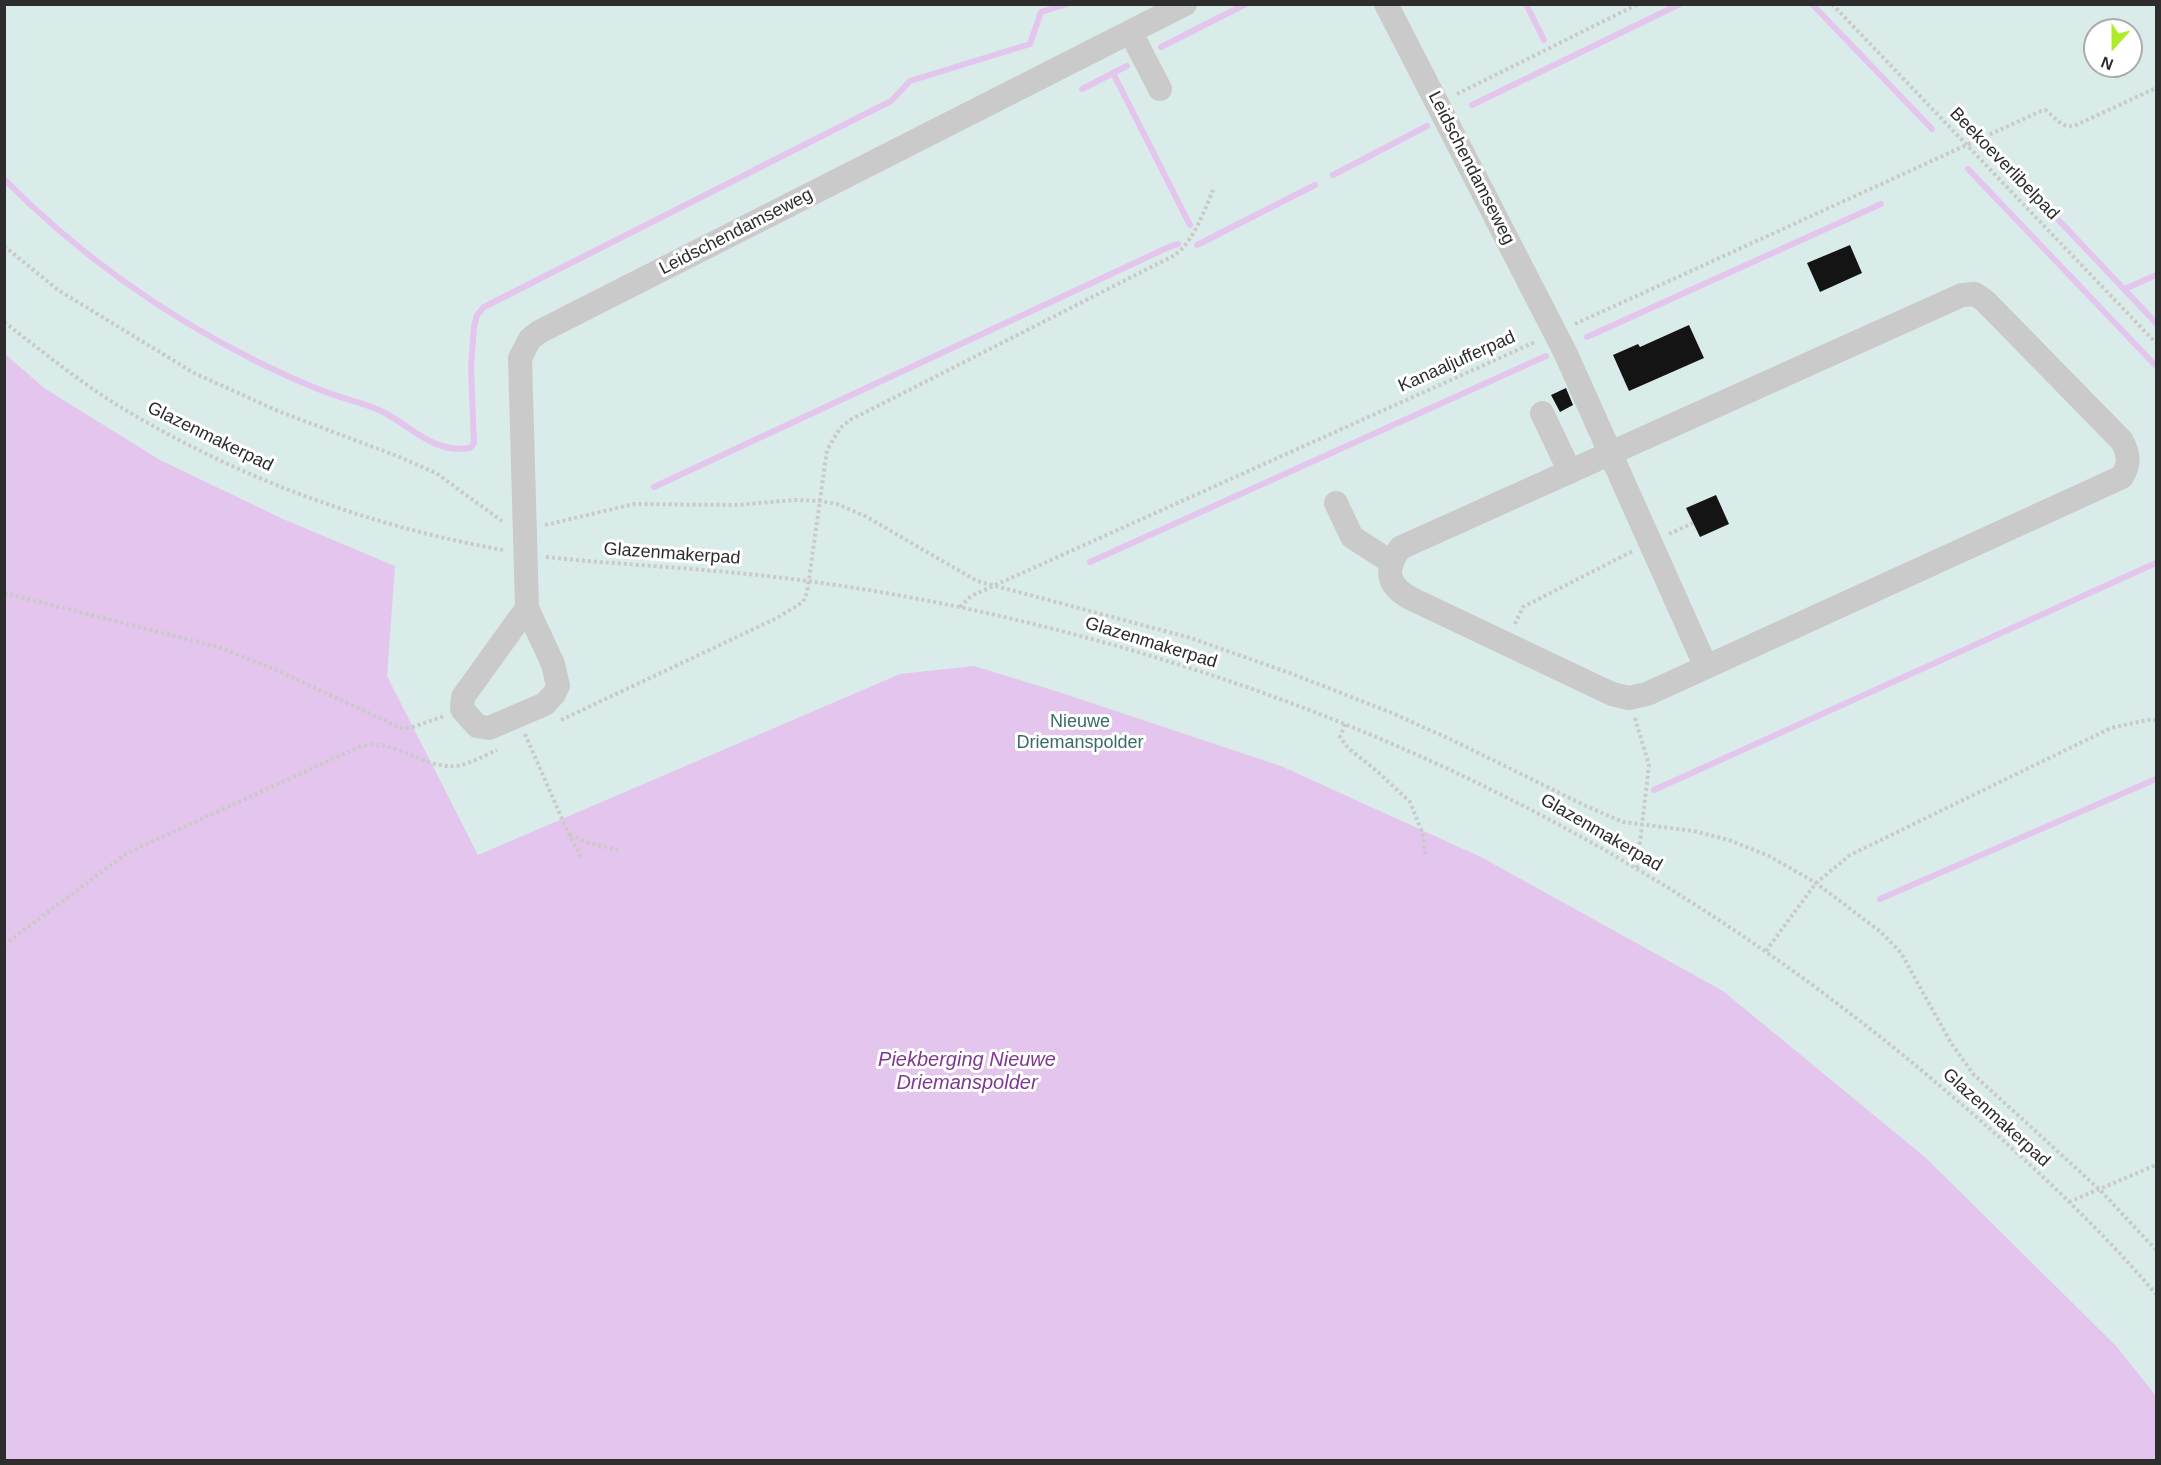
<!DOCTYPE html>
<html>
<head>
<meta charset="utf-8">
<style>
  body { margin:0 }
  #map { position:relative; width:2161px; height:1465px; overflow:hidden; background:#fff; font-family:Arial,sans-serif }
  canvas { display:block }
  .frame { position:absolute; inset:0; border:6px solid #2d2d2d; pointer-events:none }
  .north { position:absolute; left:2083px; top:18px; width:60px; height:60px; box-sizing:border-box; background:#fff; border:2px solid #ababab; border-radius:50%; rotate:201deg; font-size:16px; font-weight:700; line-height:24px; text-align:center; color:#2d2d2d }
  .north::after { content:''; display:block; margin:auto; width:21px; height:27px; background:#aced27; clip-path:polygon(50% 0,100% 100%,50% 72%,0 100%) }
</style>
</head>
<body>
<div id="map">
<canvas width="2161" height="1465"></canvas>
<div class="frame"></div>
<div class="north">N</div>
</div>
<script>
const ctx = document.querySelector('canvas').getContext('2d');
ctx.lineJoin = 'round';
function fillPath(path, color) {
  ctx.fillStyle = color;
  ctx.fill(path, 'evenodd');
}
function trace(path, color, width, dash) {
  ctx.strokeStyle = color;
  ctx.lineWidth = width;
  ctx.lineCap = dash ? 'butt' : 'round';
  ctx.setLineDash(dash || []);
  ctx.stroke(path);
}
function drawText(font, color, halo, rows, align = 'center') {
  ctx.font = font + ' Arial,sans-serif';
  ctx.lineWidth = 6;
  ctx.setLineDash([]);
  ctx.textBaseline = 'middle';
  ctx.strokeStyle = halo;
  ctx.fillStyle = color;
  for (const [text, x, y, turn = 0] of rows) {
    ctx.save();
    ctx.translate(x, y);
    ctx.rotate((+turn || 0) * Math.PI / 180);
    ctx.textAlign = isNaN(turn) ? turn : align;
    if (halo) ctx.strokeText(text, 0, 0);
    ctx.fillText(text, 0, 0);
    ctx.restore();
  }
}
const green = new Path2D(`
  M5,5h2151v1455h-2151zM2095,30h36v36h-36z`);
const water = new Path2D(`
  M5,354l39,34 116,72 123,59 112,47 -8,110 91,179 422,-181 74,-8 88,27 219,73 200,91 242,134 203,167 191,189 39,49v64h-2151z`);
const stream = new Path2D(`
  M1526,4l18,36
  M1812,4l120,125
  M1161,47l85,-43
  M1113,73l77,152
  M1082,89l45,-23
  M1472,105l208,-101
  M1997,155l159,168
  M1968,169l188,197
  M1333,175l94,-49
  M4,179c74,75 160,136 254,183 23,11 47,23 71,31 18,7 39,11 56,20 28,15 50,41 85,35l4,-5 -3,-76 3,-40 3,-12 7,-8 407,-206 19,-20 120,-37 11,-32 26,-8
  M1197,245l118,-60
  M2125,289l31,-14
  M1587,337l294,-133
  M654,487l517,-241 7,-2
  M1090,562l456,-206
  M1654,790l502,-227
  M1880,899l276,-120`);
const building = new Path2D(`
  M1850,245l12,28 -42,19 -13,-29z
  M1689,325l15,33 -75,33 -16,-36 25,-11 2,3z
  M1566,388l7,17 -13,7 -9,-17z
  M1716,495l13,29 -29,13 -14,-29z`);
const path = new Path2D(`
  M1832,4l324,339
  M1457,94l181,-90
  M4,246l54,44 136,83 84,38 119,45 39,17 66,48
  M4,322c39,30 77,61 118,86 118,71 247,118 381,142
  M1575,324l466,-213 4,-1c11,7 15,18 29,16l82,-38
  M545,525l89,-21 103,1 57,-5 27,1 16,3 28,12 112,65 214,57 99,35 102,40 60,27 134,66 37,16 71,9 35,9 40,16 47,27 65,49 20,21 50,90 23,32 126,115 56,60
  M1669,534l24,-11
  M546,557c67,7 134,10 201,17 72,7 145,19 217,34 373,80 700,240 989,489 72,61 142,126 203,197
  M4,593l214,54 56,22 127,59h9l34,-12
  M960,607l11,-11 564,-254
  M1515,624l8,-17 110,-56
  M1635,718l14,47 -12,103
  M561,720l216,-102 26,-16 4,-9 20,-143 13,-22 10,-8 325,-165c20,-16 28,-42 38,-65
  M1345,724l-5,13 8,11 30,24 32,30 14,35 1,19
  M525,734l44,101 13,24
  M570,835l19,8 29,7
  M4,945l123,-92 234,-107c32,-7 56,18 87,20 16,2 35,-10 49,-16
  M1766,951l50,-68 34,-28 261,-127 36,-8h9
  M2069,1202l87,-37`);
const minor = new Path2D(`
  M1386,4l179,348 141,315
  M1131,33l29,56
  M1975,294l10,7 137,140c7,14 8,22 0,36l-475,217 -18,4 -17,-4 -200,-95c-25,-13 -28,-28 -12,-51l562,-253z
  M1542,413l28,59
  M1336,503l16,34 39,25
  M527,608l-64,89 -1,12 15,17 12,2 56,-24 9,-10 4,-8 -5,-22 -26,-56 -7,-250 10,-19 9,-7 646,-328`);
const streetNames = [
  ["Beekoeverlibelpad",2004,164,46],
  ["Leidschendamseweg",1471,168,63],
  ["Leidschendamseweg",736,232,-27],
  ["Kanaaljufferpad",1457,362,-24],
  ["Glazenmakerpad",210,437,26],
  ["Glazenmakerpad",672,554,4],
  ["Glazenmakerpad",1151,643,17],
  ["Glazenmakerpad",1601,833,30],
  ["Glazenmakerpad",1996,1118,42]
];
const parkNames = [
  ["Nieuwe",1080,722],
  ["Driemanspolder",1080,743]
];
const waterNames = [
  ["Piekberging Nieuwe",967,1060],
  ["Driemanspolder",967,1083]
];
fillPath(green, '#daece9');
fillPath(water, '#e4c5ed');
trace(stream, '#e4c5ed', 6);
fillPath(building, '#141414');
trace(path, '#cacaca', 4, [3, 3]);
trace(minor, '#cacaca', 24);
drawText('18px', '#2d2d2d', '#fff', streetNames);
drawText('18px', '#396b68', '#fff', parkNames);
drawText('italic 20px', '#803893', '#fff', waterNames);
</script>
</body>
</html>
